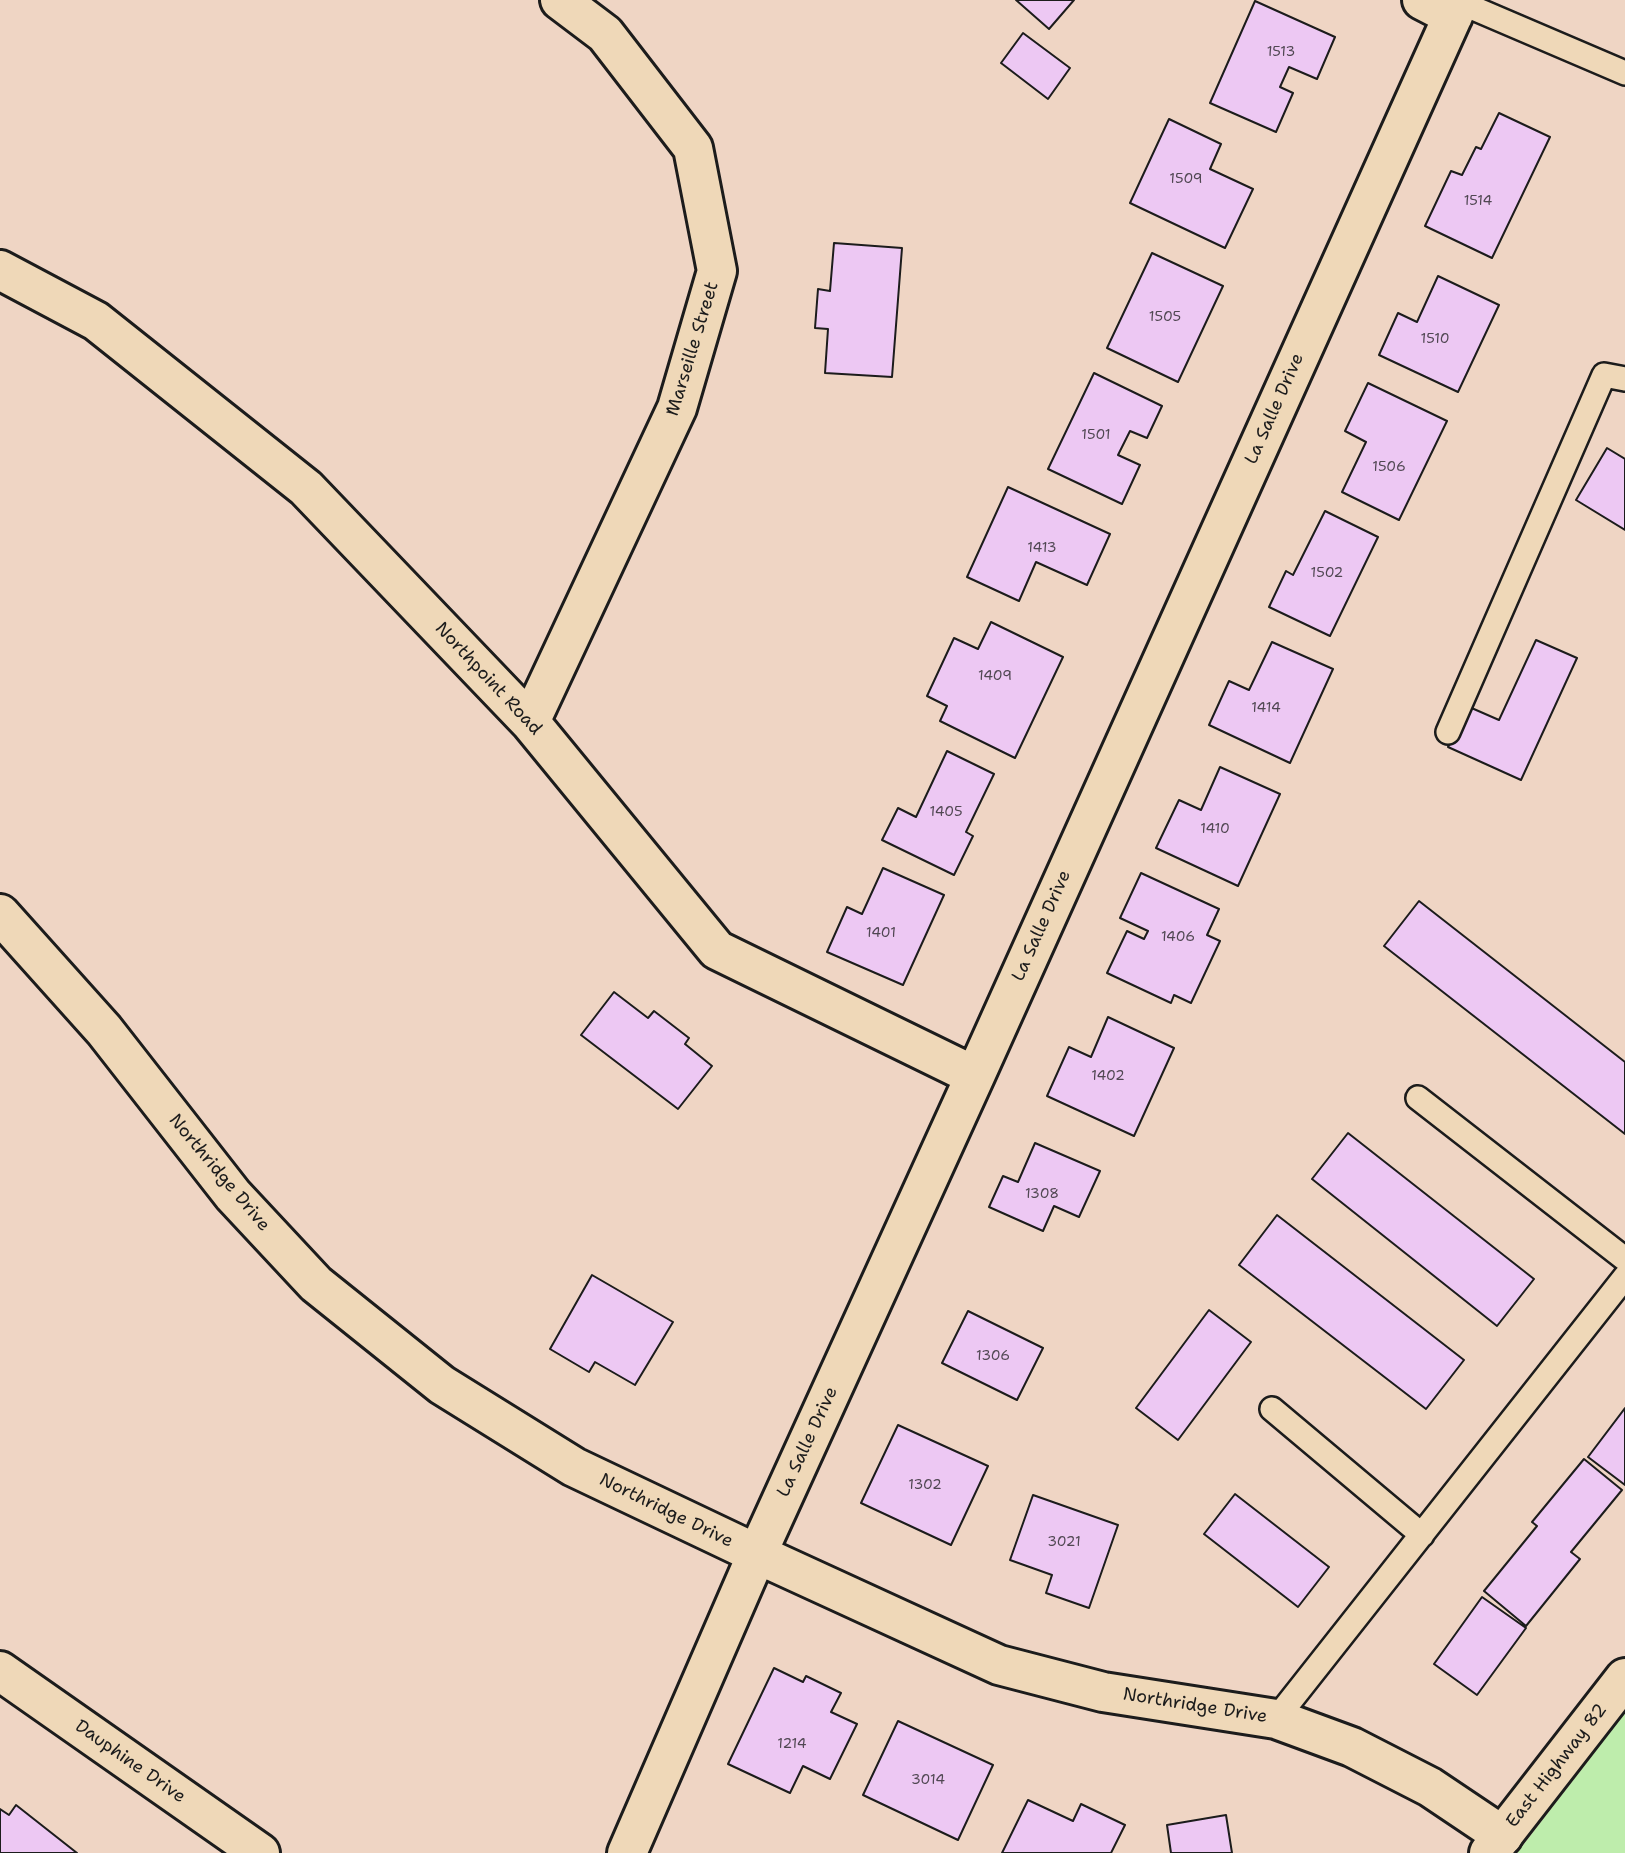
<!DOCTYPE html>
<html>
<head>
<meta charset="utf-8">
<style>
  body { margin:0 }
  canvas { display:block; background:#efd5c4 }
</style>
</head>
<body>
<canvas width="1625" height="1853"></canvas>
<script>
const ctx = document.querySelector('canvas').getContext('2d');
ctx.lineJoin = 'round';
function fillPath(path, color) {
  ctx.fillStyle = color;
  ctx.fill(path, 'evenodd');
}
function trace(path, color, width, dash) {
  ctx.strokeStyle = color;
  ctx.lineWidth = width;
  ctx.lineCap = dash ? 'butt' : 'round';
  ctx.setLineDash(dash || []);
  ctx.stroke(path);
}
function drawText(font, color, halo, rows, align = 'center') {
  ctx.font = font + ' "Shantell Sans",sans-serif';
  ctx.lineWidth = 5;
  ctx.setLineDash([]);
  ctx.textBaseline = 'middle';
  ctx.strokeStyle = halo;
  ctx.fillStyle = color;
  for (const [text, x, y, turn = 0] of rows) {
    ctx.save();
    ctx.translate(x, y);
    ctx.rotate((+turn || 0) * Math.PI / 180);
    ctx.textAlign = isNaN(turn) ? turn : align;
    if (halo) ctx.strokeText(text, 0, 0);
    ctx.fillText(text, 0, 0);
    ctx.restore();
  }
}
const green = new Path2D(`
  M1625,1713v140h-108z`);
const building = new Path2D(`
  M1016,0h58l-25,29z
  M1255,1l80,36 -18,42 -28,-12 -9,20 13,6 -17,39 -66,-29z
  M1023,33l47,35 -22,31 -47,-36z
  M1499,113l51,24 -58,121 -67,-32 26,-55 11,4 14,-28 5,2z
  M1169,119l52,25 -11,25 43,20 -28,59 -95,-45z
  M834,243l68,5 -10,129 -67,-4 3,-44 -13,-1 3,-39 12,2z
  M1152,253l71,33 -45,96 -71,-34z
  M1438,276l61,29 -41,87 -79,-37 19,-42 19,9z
  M1094,373l68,33 -15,32 -17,-7 -12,24 22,10 -18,39 -74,-35z
  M1368,383l79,38 -48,99 -57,-28 24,-50 -21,-11z
  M1607,448l18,11v71l-49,-30z
  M1008,487l102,47 -23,51 -51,-23 -17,39 -52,-24z
  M1325,511l53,26 -48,99 -61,-29 17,-36 7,4z
  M991,622l72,35 -48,101 -75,-37 7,-15 -20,-10 27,-58 24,11z
  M1536,640l41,18 -56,122 -73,-33 19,-41 32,14z
  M1272,642l61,27 -43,94 -81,-38 20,-44 20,9z
  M947,751l47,23 -28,58 7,4 -19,39 -72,-35 16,-32 18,9z
  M1220,767l60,27 -42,92 -82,-38 23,-48 22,10z
  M883,868l61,27 -41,90 -76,-33 20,-45 15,7z
  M1141,873l78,36 -12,26 13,6 -29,62 -17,-8 -3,8 -64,-30 20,-42 17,8 4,-8 -28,-13z
  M1419,901l206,161v72l-241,-188z
  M614,992l34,26 6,-7 35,27 -4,6 27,22 -34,43 -97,-74z
  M1108,1017l66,31 -40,88 -87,-40 22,-49 22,10z
  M1348,1133l186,146 -37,47 -185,-147z
  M1035,1143l65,28 -21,46 -25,-11 -11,25 -54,-24 14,-31 15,6z
  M1277,1215l187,145 -38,49 -187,-144z
  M592,1275l81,47 -38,63 -40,-23 -6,10 -39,-23z
  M1209,1310l42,32 -73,98 -42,-32z
  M968,1311l75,37 -26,52 -75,-37z
  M1625,1408v77l-37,-28z
  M898,1425l90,41 -37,79 -90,-42z
  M1584,1459l38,31 -51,62 9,7 -54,67 -42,-35 53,-65 -5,-4z
  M1235,1494l94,73 -31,40 -94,-73z
  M1033,1495l85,30 -29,83 -43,-15 6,-18 -42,-15z
  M1482,1597l44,31 -49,67 -43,-31z
  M774,1668l29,14 3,-6 35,17 -10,19 26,12 -27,55 -27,-13 -13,27 -62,-29z
  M898,1721l95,44 -35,75 -95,-45z
  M1028,1800l45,21 8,-17 44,21 -14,28h-109z
  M16,1805l61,48h-77v-44l9,6z
  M1226,1815l6,38h-61l-4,-28z`);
const lane = new Path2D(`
  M1459,2l166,71
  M1448,732l156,-357 21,4
  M1418,1098l207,161
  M1272,1409l150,126
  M1276,1719l349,-442`);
const street = new Path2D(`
  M1422,0l31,16
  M0,270l96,51 210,167 224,234 187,228 258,126
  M530,722l147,-314 40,-137 -24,-123 -88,-114 -45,-34
  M0,914l104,116 129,165 83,89 126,101 132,82 183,87 242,111 104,27 173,27 76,28 78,40 73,49
  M0,1671l260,182
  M627,1853l130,-299 218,-478 485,-1076`);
const secondary = new Path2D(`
  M1489,1853l136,-175`);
const numberNames = [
  ["1513",1281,52],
  ["1509",1186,179],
  ["1514",1478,201],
  ["1505",1165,317],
  ["1510",1435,339],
  ["1501",1096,435],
  ["1506",1389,467],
  ["1413",1042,548],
  ["1502",1327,573],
  ["1409",995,676],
  ["1414",1266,708],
  ["1405",946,812],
  ["1410",1215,829],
  ["1401",881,933],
  ["1406",1178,937],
  ["1402",1108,1076],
  ["1308",1042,1194],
  ["1306",993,1356],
  ["1302",925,1485],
  ["3021",1064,1542],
  ["1214",792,1744],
  ["3014",928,1780]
];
const streetNames = [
  ["Marseille Street",693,349,-73],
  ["La Salle Drive",1275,409,-66],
  ["Northpoint Road",488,679,47],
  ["La Salle Drive",1042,926,-66],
  ["Northridge Drive",219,1173,50],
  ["La Salle Drive",808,1442,-65],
  ["Northridge Drive",666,1511,26],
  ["Northridge Drive",1195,1706,9],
  ["Dauphine Drive",130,1762,35],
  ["East Highway 82",1557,1766,-52]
];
fillPath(green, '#beedac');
fillPath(building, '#edc8f3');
trace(building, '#1c1c1c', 2);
trace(lane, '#1c1c1c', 28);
trace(street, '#1c1c1c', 44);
trace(secondary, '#1c1c1c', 44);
trace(lane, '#efd8b8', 23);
trace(street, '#efd8b8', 38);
trace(secondary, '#efd8b8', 38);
drawText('14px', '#504752', null, numberNames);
drawText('18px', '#1c1c1c', '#efd8b8', streetNames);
</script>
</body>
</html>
